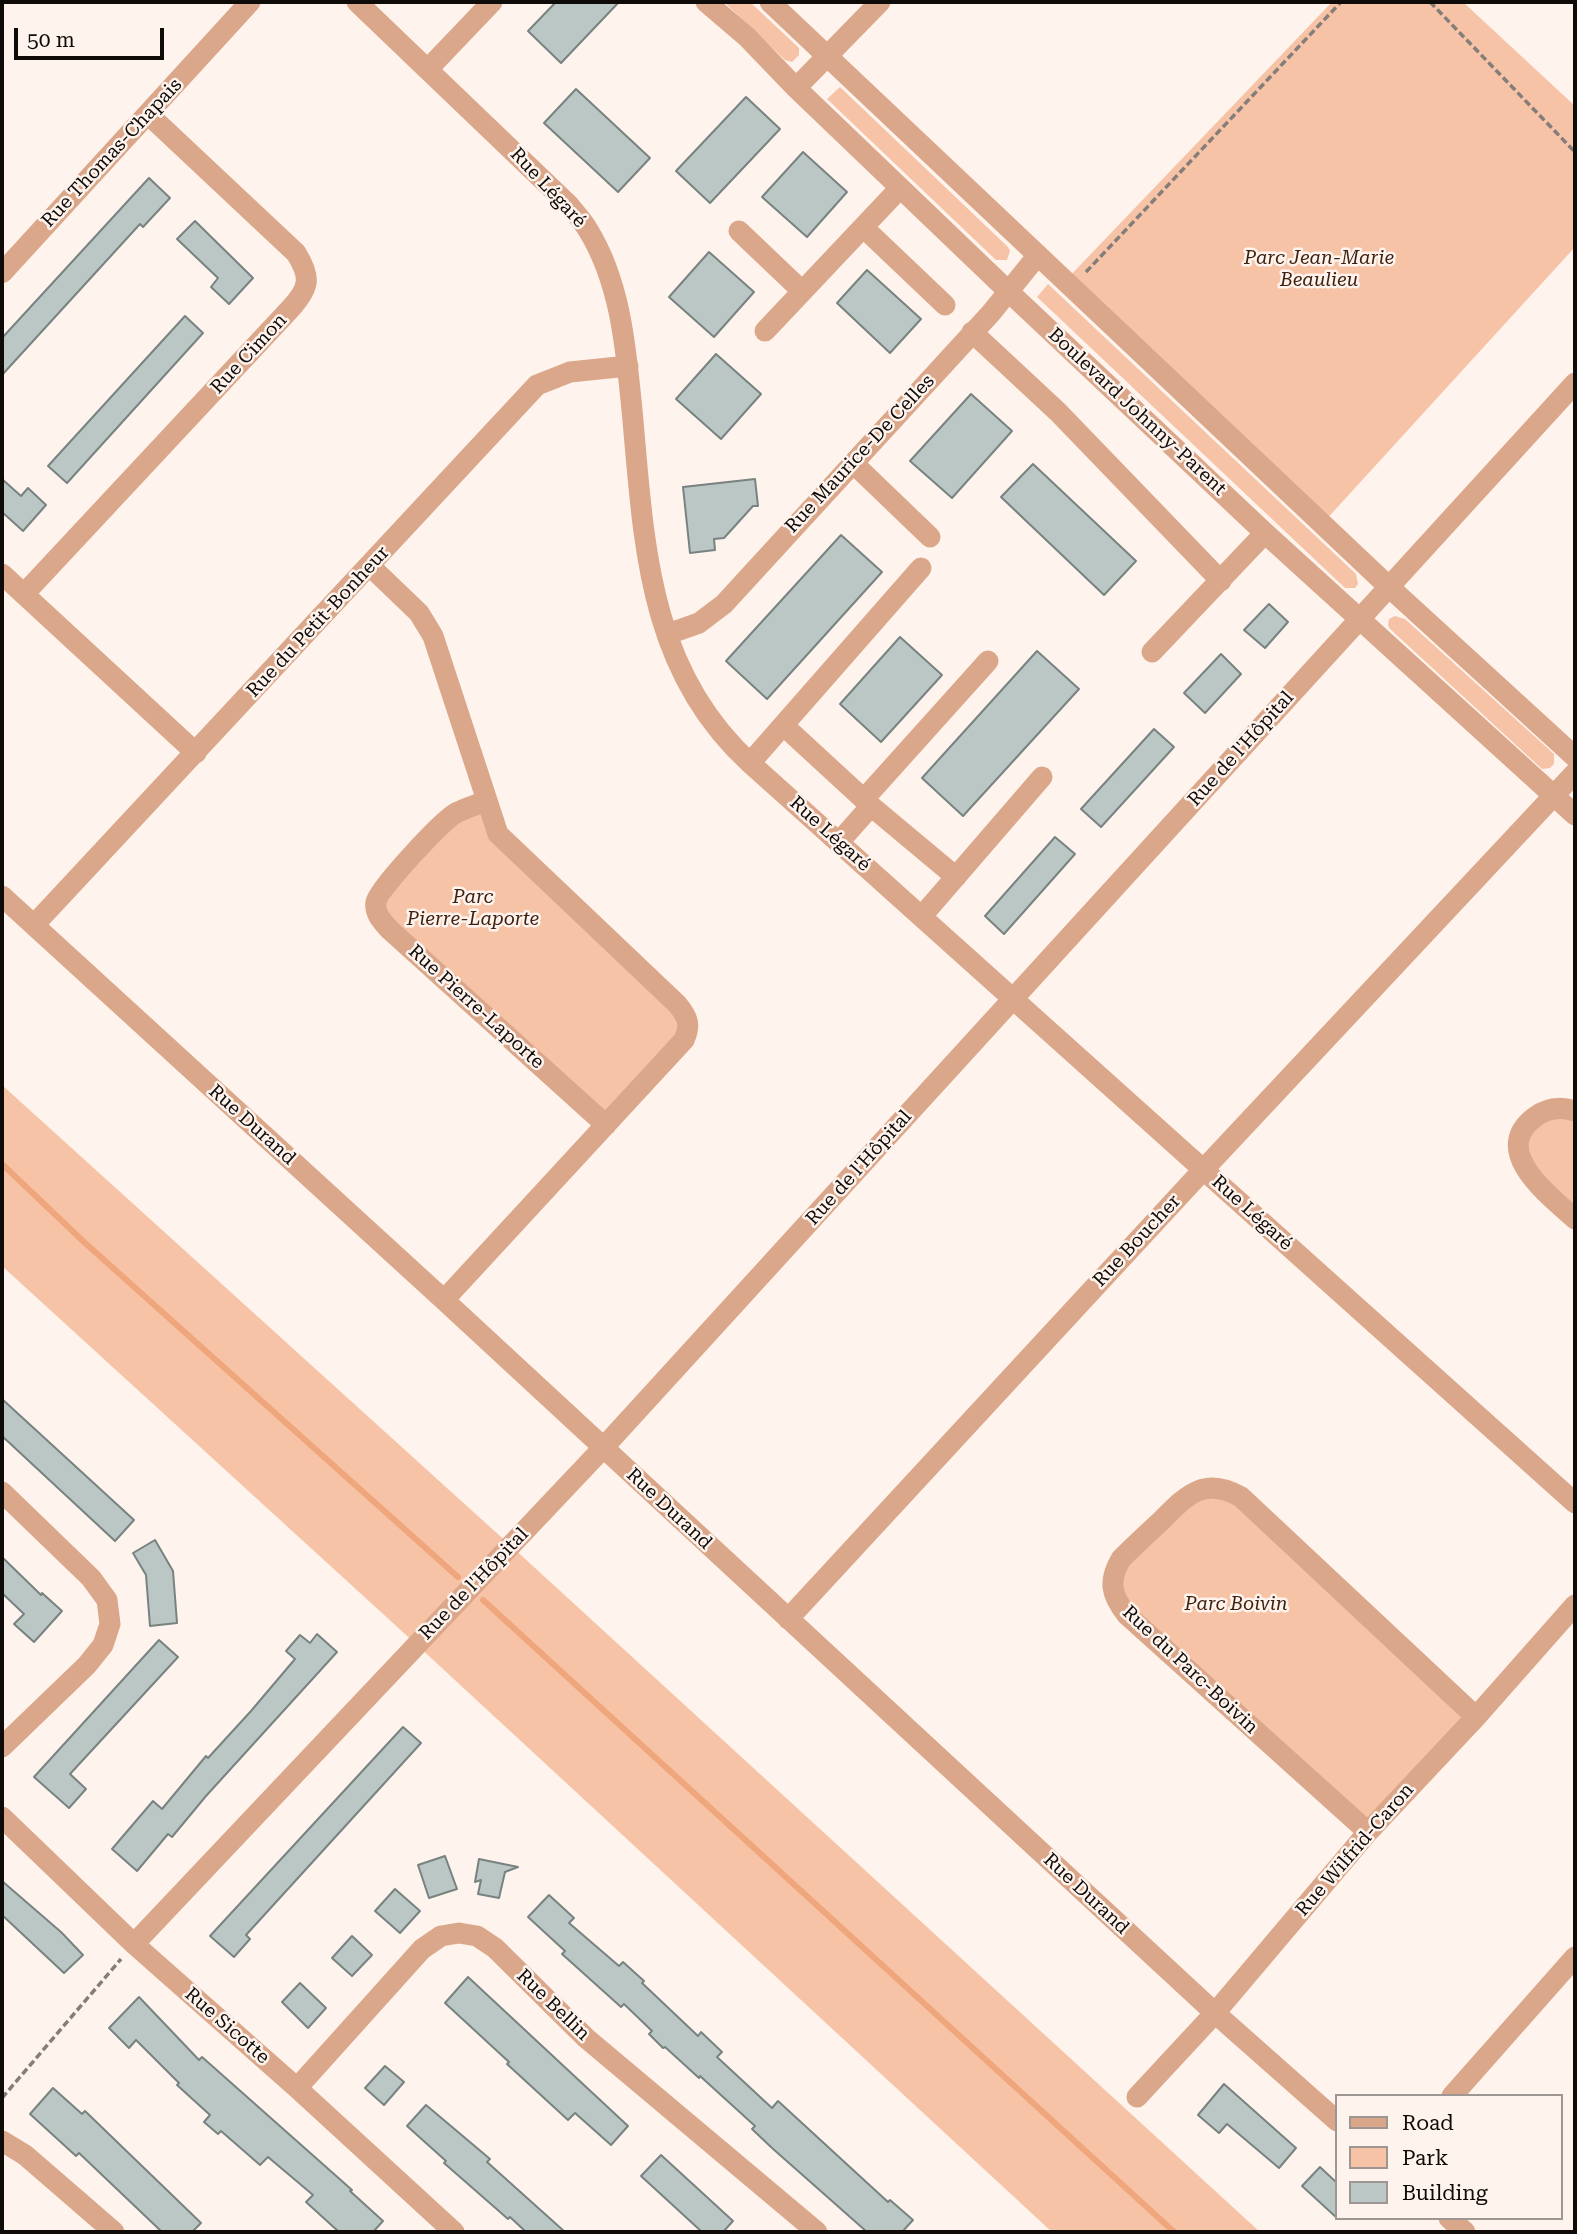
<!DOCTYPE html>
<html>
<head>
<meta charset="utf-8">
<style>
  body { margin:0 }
  #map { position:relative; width:1577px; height:2234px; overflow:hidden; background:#fef3ed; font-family:"Roboto Serif",serif }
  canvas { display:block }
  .frame { position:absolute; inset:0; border:4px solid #0f0b09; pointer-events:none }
  .legend { position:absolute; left:1335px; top:2094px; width:228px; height:126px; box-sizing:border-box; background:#fef3ed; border:2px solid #9e9692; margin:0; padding:9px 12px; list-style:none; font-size:21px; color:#0f0b09 }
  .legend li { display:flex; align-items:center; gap:14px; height:35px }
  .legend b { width:35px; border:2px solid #9e9692 }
  .scale { position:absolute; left:14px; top:28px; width:150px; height:32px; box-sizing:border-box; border:4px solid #0f0b09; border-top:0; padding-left:9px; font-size:21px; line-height:24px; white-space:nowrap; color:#0f0b09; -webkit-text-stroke:5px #fef3ed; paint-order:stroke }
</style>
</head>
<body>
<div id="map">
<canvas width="1577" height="2234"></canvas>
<div class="frame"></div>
<ul class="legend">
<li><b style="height:9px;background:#dba78a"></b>Road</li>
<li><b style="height:19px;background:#f7c3a6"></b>Park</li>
<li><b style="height:19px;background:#bac7c4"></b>Building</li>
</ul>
<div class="scale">50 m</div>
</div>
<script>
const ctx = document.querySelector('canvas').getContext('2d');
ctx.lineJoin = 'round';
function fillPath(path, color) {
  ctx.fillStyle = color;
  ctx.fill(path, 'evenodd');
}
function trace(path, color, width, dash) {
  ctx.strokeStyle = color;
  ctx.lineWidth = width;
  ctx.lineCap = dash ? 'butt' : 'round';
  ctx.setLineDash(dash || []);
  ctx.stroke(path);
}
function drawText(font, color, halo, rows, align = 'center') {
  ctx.font = font + ' "Roboto Serif",serif';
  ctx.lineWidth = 5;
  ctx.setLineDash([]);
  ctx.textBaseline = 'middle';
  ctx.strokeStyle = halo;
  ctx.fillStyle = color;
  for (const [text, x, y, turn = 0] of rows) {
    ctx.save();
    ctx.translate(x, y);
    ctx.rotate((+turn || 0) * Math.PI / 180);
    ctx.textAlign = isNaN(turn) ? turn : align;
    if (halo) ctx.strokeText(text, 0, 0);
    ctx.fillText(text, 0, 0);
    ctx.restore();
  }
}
const green = new Path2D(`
  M724,2h26l49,46v7l-7,7 -7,-2z
  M1332,2h131l112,104v141l-252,276 -257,-243z
  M840,87l168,160 2,4 -3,9h-11l-169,-161z
  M1048,284l308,290 2,10 -3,4h-10l-308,-291z
  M1395,616l10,3 149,135v10l-4,4 -8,1 -152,-140 -2,-4 1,-6z
  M486,801l12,34 191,193 -83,97 -228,-209 60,-90z
  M2,1085l509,461 749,686h-208l-635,-587 -415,-379z
  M1575,1111v108l-40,-37 -10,-57z
  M1227,1489l249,228 -108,115 -252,-231 5,-42 64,-63z`);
const stream = new Path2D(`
  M2,1164l82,78 374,335
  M483,1600l691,632`);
const building = new Path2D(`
  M556,2h63l-58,61 -33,-32z
  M576,89l74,69 -32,34 -74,-69z
  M746,97l34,32 -70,74 -34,-32z
  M803,152l44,40 -40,45 -45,-40z
  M149,178l21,20 -27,29 -3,-3 -138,151v-37z
  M195,221l58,57 -24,26 -18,-17 7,-9 -41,-39z
  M709,252l45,40 -40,45 -45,-40z
  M867,270l54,49 -31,34 -53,-50z
  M185,316l18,17 -136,150 -19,-17z
  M716,354l45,40 -40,45 -45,-40z
  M971,394l41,37 -60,67 -42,-37z
  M1033,464l103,97 -32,34 -103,-98z
  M2,479l19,17 7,-8 18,17 -23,26 -21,-19z
  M755,479l3,27h-5l-29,32 -10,1 1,11 -25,3 -7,-66z
  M841,535l41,37 -115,127 -41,-38z
  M1269,604l19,18 -23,26 -21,-18z
  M900,637l42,38 -61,67 -41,-38z
  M1037,651l42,38 -116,127 -41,-38z
  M1221,654l20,20 -36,39 -21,-20z
  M1154,729l20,18 -73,80 -20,-18z
  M1055,837l20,17 -71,80 -19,-18z
  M2,1399l132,121 -19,21 -113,-105z
  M155,1540l18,31 4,52 -27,3 -4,-51 -13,-22z
  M2,1557l39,38 1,-2 20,18 -28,31 -20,-18 10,-10 -22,-21z
  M317,1634l20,18 -131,144 -34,41 -4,-3 -31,37 -25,-22 41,-48 9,8 44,-53 2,2 43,-47 44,-52 -9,-8 14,-16 10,8z
  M159,1640l19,17 -108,117 16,15 -17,19 -35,-31z
  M403,1727l18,16 -175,192 4,4 -16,18 -24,-21z
  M445,1856l12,33 -28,9 -11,-33z
  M479,1859l39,8 -13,5 -6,26 -21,-4 3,-14 -6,2z
  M2,1881l59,51 22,23 -19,18 -62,-58z
  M395,1889l25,22 -20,22 -25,-22z
  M549,1895l25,23 -5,5 50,43 4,-4 21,19 -2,2 56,53 3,-4 21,20 -5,5 55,51 6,-7 110,101 2,-2 23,20 -11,12h-35l-95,-84 -20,-19 3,-3 -55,-50 -1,2 -34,-31 -2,1 -14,-14 3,-3 -28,-27 -3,3 -59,-53 3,-3 -37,-34z
  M352,1936l20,19 -20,21 -20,-18z
  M468,1977l160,149 -17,19 -36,-32 -7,7 -61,-56 2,-2 -64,-59z
  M300,1983l26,25 -18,20 -26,-26z
  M139,1997l60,63 3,-3 150,133 -2,1 33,30 -10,11h-34l-33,-30 7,-7 -45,-38 -8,8 -39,-34 -3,3 -14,-12 6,-7 -33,-30 2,-2 -43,-43 -7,8 -20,-20z
  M385,2066l19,16 -20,23 -19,-17z
  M1224,2084l72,64 -17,20 -52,-44 -8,9 -21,-18z
  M53,2088l29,26 3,-3 116,112 -9,9h-30l-83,-79 -3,3 -46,-42z
  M426,2105l64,54 -3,3 78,70h-39l-16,-15 -2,2 -64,-56 2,-2 -39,-35z
  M661,2155l72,66 -10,11h-21l-61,-56z
  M1320,2167l17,16v35l-35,-32z`);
const path = new Path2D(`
  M1430,2l145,150
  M1086,272l255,-270
  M2,2098l119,-139`);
const minor = new Path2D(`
  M357,2l212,203c6,8 14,16 19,25 33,53 38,120 44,180 12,129 14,258 118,353l825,740
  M706,2l41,35 49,51 212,203 257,242 310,282
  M770,2l618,584 187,171
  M428,69l64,-67
  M796,88l84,-86
  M864,228l81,77
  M739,231l63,60
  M2,273l248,-271
  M765,331l135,-143
  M972,332l86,80 163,169
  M853,463l77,74
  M370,566l49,47 14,23 65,198 179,170c11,13 14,21 7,36l-240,260
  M2,574l194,179
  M24,594l267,-286c19,-21 20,-31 5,-55l-147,-138
  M668,634l31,-11 25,-19 267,-291 47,-58
  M1152,652l113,-119
  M783,725l88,81 85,71
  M750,763l171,-195
  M864,799l124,-138
  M486,801c-10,4 -21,7 -30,12 -14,8 -77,75 -80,89 -2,12 7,20 14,28l216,195
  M839,842l32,-36
  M2,896l442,404 771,713 122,108
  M922,916l120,-139
  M34,925l503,-540 33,-13 58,-6
  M1575,1111c-15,-5 -28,-3 -40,6 -46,34 15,79 40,102
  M2,1492l89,86 16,22 3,24 -7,21 -16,20 -85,82
  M788,1619l416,-450 371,-396
  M2,1817l132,127 163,144 157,144
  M1368,1832l-241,-217c-16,-20 -19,-34 -6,-56 13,-13 27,-26 40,-38 26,-26 43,-45 80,-24l235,220
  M134,1944l469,-496 972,-1065
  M297,2088l125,-139 19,-13 18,-3 18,3 18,12 91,90 231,194
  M1452,2096l123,-139
  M1137,2097l78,-84 153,-181 108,-115 99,-112
  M2,2141l23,14 89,77
  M1449,2218l16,14`);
const streetNames = [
  ["Rue Thomas-Chapais",112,153,-47],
  ["Rue Légaré",548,188,47],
  ["Rue Cimon",249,354,-47],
  ["Boulevard Johnny-Parent",1137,412,43],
  ["Rue Maurice-De Celles",860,454,-47],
  ["Rue du Petit-Bonheur",318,622,-47],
  ["Rue de l'Hôpital",1241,749,-48],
  ["Rue Légaré",830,834,42],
  ["Rue Pierre-Laporte",476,1007,42],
  ["Rue Durand",252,1125,42],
  ["Rue de l'Hôpital",859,1168,-48],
  ["Rue Légaré",1252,1213,42],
  ["Rue Boucher",1137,1241,-47],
  ["Rue Durand",669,1509,43],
  ["Rue de l'Hôpital",474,1584,-46],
  ["Rue du Parc-Boivin",1190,1670,43],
  ["Rue Wilfrid-Caron",1355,1850,-49],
  ["Rue Durand",1086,1894,43],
  ["Rue Bellin",553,2005,44],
  ["Rue Sicotte",227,2026,41]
];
const parkNames = [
  ["Parc Jean-Marie",1319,258],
  ["Beaulieu",1319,280],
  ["Parc",473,897],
  ["Pierre-Laporte",473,919],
  ["Parc Boivin",1236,1604]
];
fillPath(green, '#f7c3a6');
trace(stream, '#efa67c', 6);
fillPath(building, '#bac7c4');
trace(building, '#788381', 2);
trace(path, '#847d79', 3.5, [7, 3.5]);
trace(minor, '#dba78a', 21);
drawText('19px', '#0f0b09', '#fef3ed', streetNames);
drawText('italic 19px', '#3f2110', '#fef3ed', parkNames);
</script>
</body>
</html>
